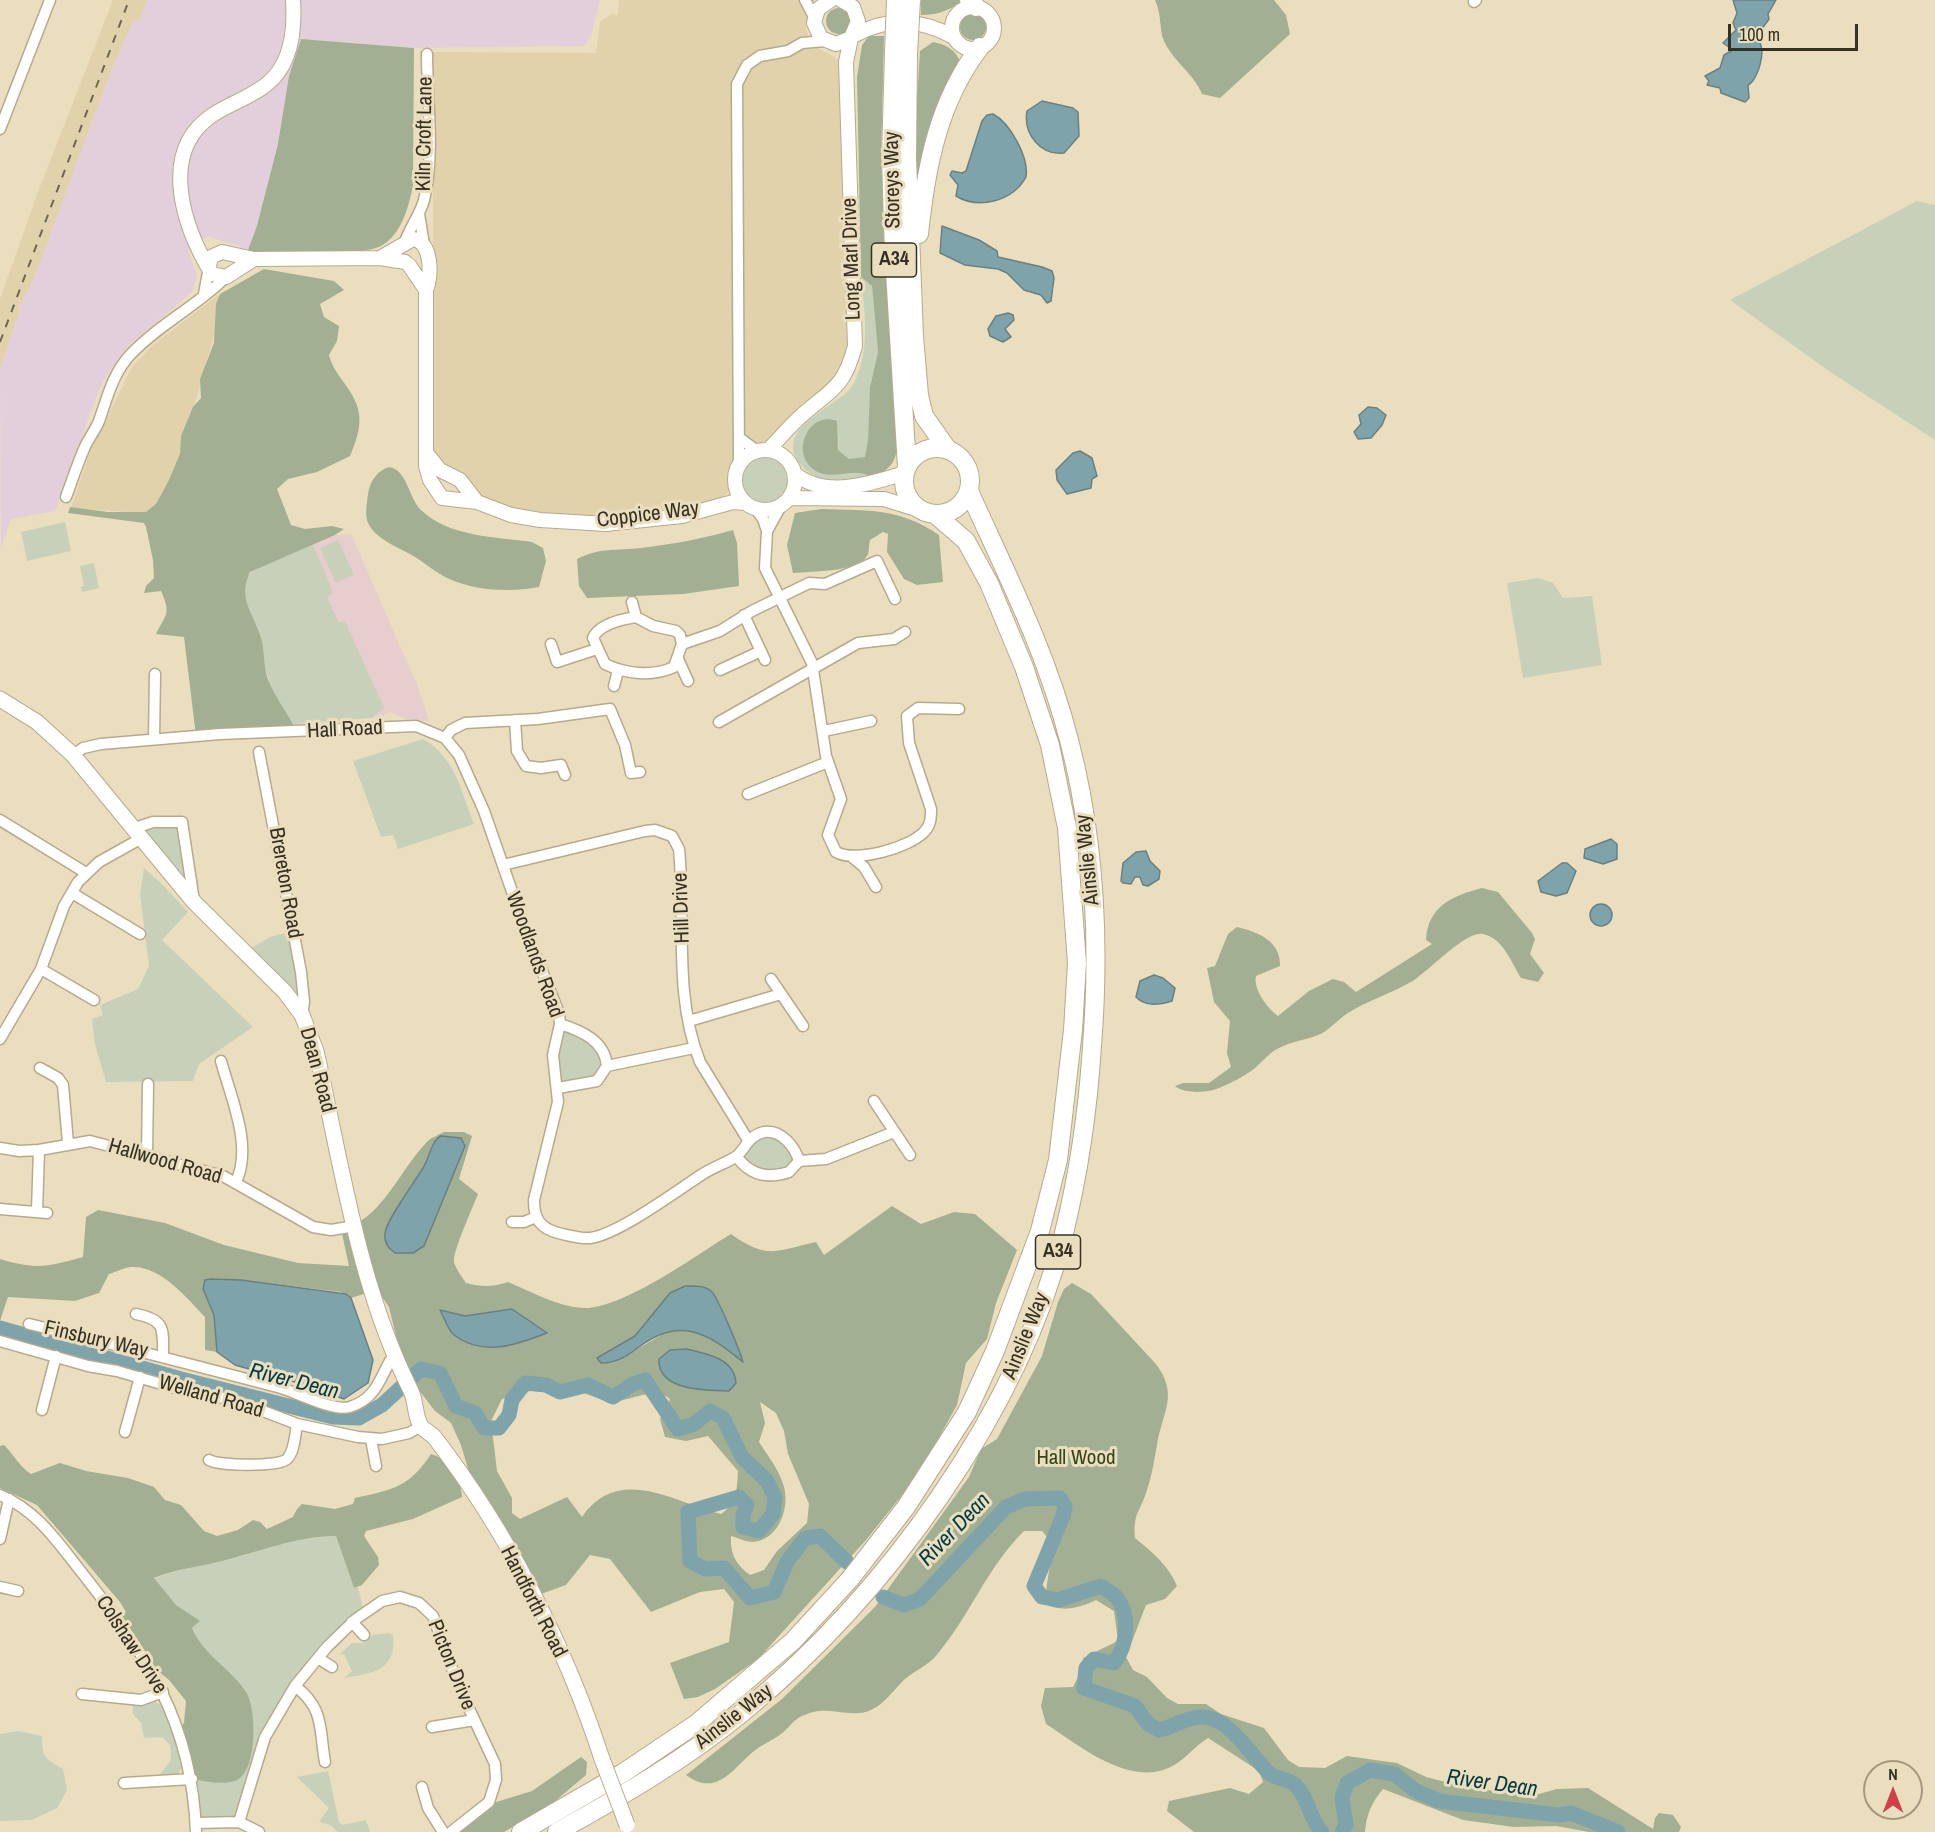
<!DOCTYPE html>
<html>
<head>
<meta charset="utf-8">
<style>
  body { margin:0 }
  #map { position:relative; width:1935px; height:1832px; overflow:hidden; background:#ebdebe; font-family:"Archivo Narrow",sans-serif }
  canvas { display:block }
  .north { position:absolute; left:1863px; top:1760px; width:60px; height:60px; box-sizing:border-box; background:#ebdebe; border:2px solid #a29880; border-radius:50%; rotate:0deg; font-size:16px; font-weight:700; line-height:24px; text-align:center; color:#353024 }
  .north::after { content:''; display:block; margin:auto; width:21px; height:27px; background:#d0404b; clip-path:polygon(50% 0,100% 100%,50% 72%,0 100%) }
  .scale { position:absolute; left:1728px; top:24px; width:130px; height:27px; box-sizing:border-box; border:3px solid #353024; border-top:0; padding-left:8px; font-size:18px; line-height:21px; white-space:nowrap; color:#353024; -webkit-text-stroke:4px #ebdebe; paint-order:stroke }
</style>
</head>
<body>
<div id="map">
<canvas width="1935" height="1832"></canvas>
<div class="north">N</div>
<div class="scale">100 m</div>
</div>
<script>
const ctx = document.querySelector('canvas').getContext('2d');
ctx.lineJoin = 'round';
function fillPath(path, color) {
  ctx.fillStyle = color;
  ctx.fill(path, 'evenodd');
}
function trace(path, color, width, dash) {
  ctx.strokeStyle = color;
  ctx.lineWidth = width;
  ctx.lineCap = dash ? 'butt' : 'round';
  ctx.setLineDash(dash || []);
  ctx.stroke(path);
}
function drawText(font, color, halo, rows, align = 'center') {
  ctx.font = font + ' "Archivo Narrow",sans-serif';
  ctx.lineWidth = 6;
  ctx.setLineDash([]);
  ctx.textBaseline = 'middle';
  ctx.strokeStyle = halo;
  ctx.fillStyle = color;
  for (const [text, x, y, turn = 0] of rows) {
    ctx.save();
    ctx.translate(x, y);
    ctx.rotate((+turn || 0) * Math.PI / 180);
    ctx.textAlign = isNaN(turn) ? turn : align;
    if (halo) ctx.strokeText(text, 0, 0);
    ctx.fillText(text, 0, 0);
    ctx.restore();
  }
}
const built = new Path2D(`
  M113,0h34l-7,21 -6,-1 -24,54 -76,205 -14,27 -1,12 -3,3 -16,49v-71l38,-107z
  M619,0h196l-6,9 -3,20 3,9 8,9 23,14 9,309 -81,80 -15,2 -10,7 -6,11 -6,19 -17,17 -32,10 -128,5 -93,-27 1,-7 -21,-11 -5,5 -8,-80 5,-41v-308l163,1 4,-31 11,-8 7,1z
  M218,295l6,2 -2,11 -42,149 -24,57 -85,-6 19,-55 42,-86 21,-22z`);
const industrial = new Path2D(`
  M147,0h453l-9,36 -7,10 -170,2 -113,-9 -19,109 -32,102 -43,-14 -19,15 9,25 -5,16 -63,53 -19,25 -10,17 -45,124 -44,8 -10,29 -1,-178 16,-49 3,-3 1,-12 14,-27 76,-205 24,-54h6z`);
const education = new Path2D(`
  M351,534l67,153 11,34 -24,-2 -15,-7 -10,5 -87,7 -5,-9 -38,-143 85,-37z`);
const green = new Path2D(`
  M1917,201l18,4v235l-106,-69 -99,-71z
  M861,277l11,9 6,66 -8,35 -2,52 -3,18 -16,2 -11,-9 2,-15 -8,39 28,-4 10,6c-23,3 -51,10 -68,-10 -31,-36 29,-56 48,-77 4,-5 8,-15 10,-21 9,-29 4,-62 1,-91z
  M743 480a22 22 0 1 1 44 0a22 22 0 1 1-44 0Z
  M65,522l6,29 -44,10 -6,-29z
  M338,540l16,35 -18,8 -16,-35z
  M313,545l18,42 1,7 -5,3 12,26 6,-2 39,87 -13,10 -78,6c-10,-16 -21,-31 -26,-49 -4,-14 -3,-28 -7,-41 -6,-18 -26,-42 -10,-60 6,-8 51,-24 63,-29z
  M94,563l5,25 -17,4 -1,-5 3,-1 -4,-20z
  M1538,578l15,5 10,15 29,-2 10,69 -79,13 -16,-95z
  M423,739c33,19 38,52 51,85l-76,25 -5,-14 -12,2 -28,-76z
  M178,825l9,58 -42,-53 4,-4z
  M144,868l18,16 26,28 -26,28 91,87 -54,37 -6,17 -87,1 -11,-38 -3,-25 11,-4 -3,-10 38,-16 11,-23 -9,-72z
  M294,931l8,84 -57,-63 25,-15z
  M560,1024l44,28 -2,23 -44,13 -5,-21z
  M775,1132l24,29 -17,13 -40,-10 -1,-16 7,-8z
  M336,1536l18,52 4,-1 6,25 -86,100 -39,110 -43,1 -4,-44 32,4 26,-22 3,-44 -7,-27 -26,-24 -23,-27 -5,-11 7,-6 -23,-17 -22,-26c22,-10 48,-13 72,-19 36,-9 73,-24 110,-24z
  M389,1633l4,2c4,36 -20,38 -49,43l8,-7 -8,-17 -5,1 13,-12h10l11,-8z
  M153,1701l11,6c7,18 28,52 13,68l-15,1 -2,-2 11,-14 -1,-15 -8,-8 -18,1 -3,-15 -8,-9v-9z
  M18,1731l24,5c0,22 3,22 21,33l4,21 -10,18 -25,12 -32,1v-87z
  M328,1771l11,51 3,3 24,-5 4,12h-32l-8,-7 -11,-3 10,-14 -32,-31z`);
const forest = new Path2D(`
  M921,0h40l1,1c-14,10 -24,14 -41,14z
  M1155,0h119l12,15 4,19 -70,64 -18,-4c-8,-20 -29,-33 -38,-53 -5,-12 -2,-26 -9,-41z
  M826 21a13 13 0 1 1 26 0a13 13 0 1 1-26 0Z
  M960 27a13 13 0 1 1 26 0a13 13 0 1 1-26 0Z
  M869,36h15l-3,123 17,285c-3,20 -8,27 -28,32 -17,-9 -37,5 -54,-5 -27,-16 -8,-61 21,-50l1,29 11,9 16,-2 3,-18 2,-52 8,-35 -6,-66 -11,-9 -4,-200 5,-32z
  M301,39l113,9 -1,138c-5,22 -11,48 -32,60 -17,10 -109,7 -134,7l10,-27 21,-82 11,-68z
  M933,42c14,3 22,7 28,21l-24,45 -20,67v-77l3,-47z
  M264,269l70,12 10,9 -24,14 4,13 15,9 -2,15 -8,14c3,12 9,19 16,29 20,27 17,43 5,72l-33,16 -29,7 -11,10 14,36 14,4 27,-3 12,3 -9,6 -85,37c-12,26 1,37 9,60 6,14 4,30 8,45 7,19 20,35 29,53l-100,6 -12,-99 -28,-3c9,-19 16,-19 5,-43l-17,2 2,-7 8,-8 -1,-18 -7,-33 -2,-4 -76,-10 2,-6 38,5h38l10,-8 12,-22 12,-28 1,-18 12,-29 8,-9 -1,-19 14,-36 2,-39 4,-10z
  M389,467c18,2 20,32 32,43 28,27 75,27 111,32l11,6 3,13 -7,26c-30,6 -72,4 -99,-13 -10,-6 -19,-14 -30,-20 -13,-7 -33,-15 -41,-29 -5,-9 -2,-21 -1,-31 2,-13 9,-23 21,-27z
  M821,509c47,2 77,-2 118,26l4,47 -26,3 -13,-6 -17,-27 1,-18 -5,-2 -13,8c-1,4 -1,10 -2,14 -8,19 -57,17 -75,19l-6,-28 8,-32z
  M733,530l4,13 2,43 -56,8 -96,4 -8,-12 -2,-27c24,-12 38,-8 64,-11 32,-4 61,-9 92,-18z
  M1482,888l16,4 34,41 3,6 -5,15 14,19 -6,9 -17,-4c-10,-16 -18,-40 -38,-44 -18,-4 -57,41 -74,49 -20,11 -42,18 -61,30 -10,6 -19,18 -30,22 -12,5 -26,6 -39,13 -9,4 -16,13 -24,20 -10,8 -24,15 -36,20 -10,5 -35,6 -44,-2l8,-3h26l22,-16 -4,-14 3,-32 -16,-19 -7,-34 8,-2 13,-32 9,-7c21,5 44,14 43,39l-24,10c-3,13 11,32 22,40l31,-25 24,-12 11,3 12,10 76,-48 -6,-4c2,-34 26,-44 56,-52z
  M444,1132h20l8,4 -13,43 19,15c-5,13 -26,59 -24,68 2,7 8,15 12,21 16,4 27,4 42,-1 24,10 48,24 74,26 40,2 114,-53 149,-74 36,26 44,17 85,8l8,13 68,-49 29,18 33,-12 21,2 42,36 -21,53 -9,36 -21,24 -9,42 -39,70 -52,65 -108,119 -43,30 -17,8 -14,2 -14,-36 59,-21 5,-40 -10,-13 -24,3 -49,20 -41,-53 -20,-4 -24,30 -25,9 -72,-122 -8,-27 -10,-22 -16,-12 -17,-22 -18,-36 -11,-46 -9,-13 -10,-2 -19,6 -10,-6 -100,-12 -30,-1 -8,10 11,27 3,36 -12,-2v-33c-18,-19 -44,-51 -73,-50 -7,0 -16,5 -23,7l-10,19 -24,8 -67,-4 -8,24v-62c37,11 47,8 83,-2l3,-40 12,-7 67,13 59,22 74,18 51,3 -8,-37c40,-7 60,-62 87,-88 4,-4 11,-6 16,-9zM719,1302l24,58 -36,-26 -20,-4 -21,2 -32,19 -36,7 37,-22 20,-24zM561,1384c16,5 33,15 49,17 21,2 41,-16 60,-2l-10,20 5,18 21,4 22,-5 30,35c-1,18 -1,32 -17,43 -48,-12 -102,-50 -139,3l-15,-20 -47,22 -8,-6v-15l-15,-27 -6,-50 11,-22 23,-5 10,-7zM760,1402l16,11 8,18 4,23 21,50 -2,19 -30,28 -13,19 -14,5c-14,-11 -20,-20 -19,-39 7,2 15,6 22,6 25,-2 37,-33 31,-55 -4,-16 -16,-31 -25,-45l6,-19z
  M1072,1283l19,11 64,69c25,32 7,49 2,82 -3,16 -5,30 -10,45 -7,23 -14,22 -12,48 17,14 34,28 42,48l-12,13 -19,6 -20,52 7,13 14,7 20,21 11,6h28l15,10 43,14 24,32 11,7 26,1 22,-12 50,7 29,14 47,12 66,5 18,-5 31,-1 65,41 2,-11 4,-5 14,2 8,12 -2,5h-90l-33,-6 -42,1 -51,-7 -80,-31c-11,13 -17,26 -18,43h-171l-27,-21 2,-10 61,-13 19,6 14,-12 -4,-11 -51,-33c-13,8 -22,20 -32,26 -43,27 -96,-18 -130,-40l-5,-18 4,-18 28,-1 9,-18 1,-11 35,-17 -4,-30 -18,-11c-19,9 -33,12 -52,4l9,-60 -11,-13h-18c-37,36 -55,87 -89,126 -8,9 -21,14 -30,22 -17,16 -27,37 -55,34 -19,-1 -28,-6 -48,3 -8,3 -14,13 -21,18 -8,6 -18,10 -27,17 -21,17 -37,47 -68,24l96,-76 93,-92 94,-130 12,-28 16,-10 45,-83 16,-54 6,-13z
  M4,1445c10,10 16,22 27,29l29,-11 26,8 42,7 26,9 11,13 16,5 23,26 13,5 21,-6 15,-10 7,2 7,7 26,-12 4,-8 5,-5 33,5 18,-5 2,-6c36,-8 54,-10 76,-44 16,4 31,26 31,43l-49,22 -47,12 -2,5 14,21 1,8 -17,20 -8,3 -18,-52c-39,0 -77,16 -114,25 -23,6 -47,8 -68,17l22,27 24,16 -8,7c11,26 37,40 53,62 12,16 13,80 -8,90 -13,6 -32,1 -45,-1l-13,-50 5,-6 2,-22 -17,-21 -22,-18 -26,-45 5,-5 -6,-10 -83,-97 -37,-17v-42z
  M581,1757l6,5 -1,13 -32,27 -50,30h-44v-6l33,-23 39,-12z`);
const water = new Path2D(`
  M1733,0h43l-8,14 1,5 -10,14 -1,7c9,10 0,40 -10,45l1,13 -4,4 -24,-9 -1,-5 -13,-3 2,-4 -4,-5 15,-8 4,-13 9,-5 -10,-7 13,-13 -3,-7 4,-10z
  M1042,101l31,7 5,4 1,24 -15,17c-23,3 -41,-19 -37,-42z
  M993,114c17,9 36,43 33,63 -13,24 -47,33 -70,19l2,-11 -8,-10 2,-4 10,2 4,-2 16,-50 5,-6z
  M942,226l37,14 18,11 1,6 44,10 10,4 2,7 -3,23 -4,2 -6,-8 -17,-5 -17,-17 -9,-4 -33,-4 -25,-12z
  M1008,313l5,2 1,5 -9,9 6,8 -8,5 -13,-6 -2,-7 8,-13z
  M1368,407l9,1 9,7 -4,10 -11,13 -13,1 -4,-7 7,-8 -2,-9z
  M1080,451l12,7 5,18 -5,3 -1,9 -24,6 -10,-14 -1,-10 17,-17z
  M1611,839l6,5v15l-14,5 -19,-6 1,-9z
  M1146,851l4,10 10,10 -1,8 -11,7 -5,-1 -3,-8h-5l-4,7 -8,-1 -2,-2 2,-18 13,-11z
  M1562,863h5l9,8 -9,22 -11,3 -15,-4 -3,-11z
  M1590 915a11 11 0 1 1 22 0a11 11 0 1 1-22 0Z
  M1154,975l9,3 12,10 -3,13c-13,4 -26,6 -36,-4l4,-16z
  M441,1136l20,2 4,8 -41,100 -11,7h-18c-7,-5 -11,-10 -10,-20 2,-14 29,-50 38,-65 6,-9 8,-27 18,-32z
  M211,1279l30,1 105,14 5,4 22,62 -5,23 -24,16 -42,-15 -67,-19 -18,-13 -3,-37 -11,-26 2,-9z
  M685,1286c10,0 20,-1 27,6 6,6 28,59 31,70 -35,-29 -63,-46 -104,-15 -12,9 -22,16 -38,16l-4,-5 38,-22 35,-43z
  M512,1309l35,24c-31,12 -64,24 -93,2 -6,-5 -10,-18 -14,-25l25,6z
  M687,1349c22,5 47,10 49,34l-7,8c-23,-1 -72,0 -70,-32l11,-9z`);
const river = new Path2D(`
  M0,1328l181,51 152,38 26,1 23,-13 39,-36 19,4 16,33 19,7 9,15h15l10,-13 3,-15 13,-17 21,2 14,7 28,-7 25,12 20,-13 12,-4 33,49 16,-5 16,-13 13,7 19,39 25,24 8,16 -2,17 -14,17 -16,-4v-12l4,-10 -8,-8 -51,15 2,49 15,8 19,-1 26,30 24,-6 13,-30 18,-24 15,-2 27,26
  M883,1597l21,8 16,-6 86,-92 19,-8 35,-1 5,9 -2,9 -29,70 8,11 16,3 43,-14c5,4 12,7 16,12 14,18 10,48 -3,65l-20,-4 -8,9 -2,20 51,18 13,18 11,6c14,-3 30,-14 44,-13 26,0 49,40 66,56 7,6 19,6 25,11 15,13 15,35 28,48
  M1342,1832l4,-7 -4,-27 5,-15 23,-13 24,4 22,17 23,10 120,14 12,-2 47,19`);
const minor = new Path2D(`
  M805,0l9,17
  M1474,2l2,-2
  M0,129l50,-129
  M419,214l5,30
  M405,242c5,-15 15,-27 19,-42 11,-44 3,-101 3,-146
  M204,294l5,-27
  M741,439l16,12
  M739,464l-2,-380 10,-19 13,-9 28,-5 14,-8 23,-2
  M66,497c6,-16 11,-32 18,-48 4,-10 11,-18 15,-28 9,-25 13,-46 31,-66 28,-30 67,-49 96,-78
  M782,504l-15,27 -2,37 47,95 14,93 15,43 -13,36 8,17c19,11 74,-4 89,-21 6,-7 6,-14 6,-22l-22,-66 -2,-27 11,-8 41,1
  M755,508l8,11 4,12
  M632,602l4,15
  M744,615l21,45
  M636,617l17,9 23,5 4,4 2,9 -8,23c-21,10 -49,7 -69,-3l-12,-26c6,-14 30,-19 43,-21z
  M551,644l6,18 40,-13
  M682,644l38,-13 32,-20 57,-28 16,1 52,-23 18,38
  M678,659l10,22
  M720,670l41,-19
  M614,686l4,-16
  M515,720l2,31 9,15 15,2 20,-3 4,10
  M719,722l139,-79 36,-4 11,-7
  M824,731l47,-10
  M445,738l6,-8 14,-7 73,-4 72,-10 15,36 6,28 9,-1
  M154,739l1,-65
  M259,752l42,220 3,30 -2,13
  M73,755l10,-7 18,-4 119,-10 196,-8 29,12 14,17 25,56 40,115 35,87 1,11 -7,31 5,47 -24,98c0,19 6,28 24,33 10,2 21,6 32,5 27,-3 87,-47 111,-63 11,-7 22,-11 33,-17 11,-6 12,-22 30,-26 17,-3 31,15 35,29l-10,11c-21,7 -39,3 -52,-15
  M748,794l80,-32
  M0,820l86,53
  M132,829l21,-7h29l12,79
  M852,857l12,10 12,20
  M503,865l142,-34 10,-1 17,6 7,13c7,70 -6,146 21,213l48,78
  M72,893l68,41
  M41,969l53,31
  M771,979l32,47
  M689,1021l92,-27
  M0,1039l41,-70 23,-63 14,-24 21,-20 41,-23
  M221,1061c10,37 32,85 15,121
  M607,1066l87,-18
  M40,1068l18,10 5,7 5,58
  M558,1088l39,-7 10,-15c-2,-25 -25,-35 -47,-42
  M874,1101l36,54
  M0,1148l19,3 20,-1 51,-9 133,35 90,51 18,3 24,-4
  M147,1156l1,-72
  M799,1161l27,-2 68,-27
  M0,1209l47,4
  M37,1211l2,-61
  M512,1222h12l12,-5
  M136,1314c30,6 27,15 27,42
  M29,1324c84,20 168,42 252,64 17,5 53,24 69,19 25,-8 29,-26 40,-46l4,-3
  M0,1341l88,25 29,5 65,19 52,10 63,24 61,13 24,2 27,-6 12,-7
  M42,1410l14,-54
  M125,1432l15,-55
  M371,1439l5,27
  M209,1460c10,6 70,7 78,-1 8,-8 8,-25 10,-35
  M0,1495c36,15 56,45 79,74 67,85 113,152 117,263
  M0,1539l9,-40
  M0,1587l18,4
  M352,1622l12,13
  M318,1658l14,9
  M295,1686c30,23 24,43 30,76
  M82,1694l59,6 22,-8
  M432,1727l42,-7
  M124,1783l68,-4
  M422,1787l6,21 15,24
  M239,1822l26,-85 30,-51 32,-39 29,-28 26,-18 18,-4 19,6 14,13 25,69 37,79 1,16 -7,22 -38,30
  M196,1823l43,-1 20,10`);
const tertiary = new Path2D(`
  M831,0l-13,9 -4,14 7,15 15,6 15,-6 7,-17 -5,-14 -12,-7
  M952 28a21 21 0 1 1 42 0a21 21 0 1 1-42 0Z
  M853,36c35,-20 67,-17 101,1
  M380,258l33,-19c19,2 19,37 13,51v176l4,14 12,18 35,4
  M254,259l-28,18 -14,-3c-27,-44 -55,-120 -1,-158 17,-12 39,-18 56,-32 25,-20 28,-54 26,-84
  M409,265l17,25
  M209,266l2,-9 11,-5 32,7 126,-1 25,4
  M768,450c11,-11 22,-24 33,-34 31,-27 43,-28 54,-70l-9,-284 5,-24
  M735 480a30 30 0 1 1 60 0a30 30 0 1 1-60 0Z
  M428,455l12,15 20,10 17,22 34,13 29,5 66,4 76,-8 51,-14 13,1
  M794,473c30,26 76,11 111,0
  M789,498l95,1 39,12`);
const secondary = new Path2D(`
  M0,699l37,23 36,33 121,147 91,90 17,23 14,36c26,115 42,234 95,340 5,10 4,27 10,35 4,5 10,7 14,12 73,95 130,207 167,321`);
const trunk = new Path2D(`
  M969,0l7,7
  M894,53l-3,105 3,98 13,211
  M908,54l-1,104 7,178 5,59 5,21 24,34
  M919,234c7,-67 19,-132 61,-187
  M904 481a33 33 0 1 1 66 0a33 33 0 1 1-66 0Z
  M521,1832l102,-59 73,-49 97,-83 57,-62 56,-72 61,-95 28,-61 45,-120 18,-71 15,-130 4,-67 -10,-135 -17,-83 -26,-78 -35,-84 -23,-42 -31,-27
  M557,1832c65,-36 129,-73 186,-120 142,-116 276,-299 321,-479 15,-61 24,-124 28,-187 8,-102 3,-207 -23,-306 -22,-87 -63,-167 -100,-249`);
const rail = new Path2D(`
  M0,342l129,-342`);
const secondaryBridge = new Path2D(`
  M602,1759l25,66`);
const trunkBridge = new Path2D(`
  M894,53l2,-53
  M908,54l3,-54`);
const shields = [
  [894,260,45],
  [1058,1252,45]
];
const shieldNames = [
  ["A34",894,260],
  ["A34",1058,1252]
];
const streetNames = [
  ["Kiln Croft Lane",425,134,-89],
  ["Storeys Way",893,180,-91],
  ["Long Marl Drive",852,259,-92],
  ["Coppice Way",648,515,-7],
  ["Hall Road",345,730,-3],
  ["Ainslie Way",1088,860,-96],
  ["Brereton Road",285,883,80],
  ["Hill Drive",682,908,-92],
  ["Woodlands Road",534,955,70],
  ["Dean Road",317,1070,75],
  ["Hallwood Road",165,1162,16],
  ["Ainslie Way",1026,1336,-68],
  ["Finsbury Way",96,1340,13],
  ["Welland Road",211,1397,16],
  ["Handforth Road",533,1602,63],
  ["Colshaw Drive",131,1645,57],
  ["Picton Drive",451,1665,68],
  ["Ainslie Way",734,1717,-38]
];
const parkNames = [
  ["Hall Wood",1076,1458]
];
const waterNames = [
  ["River Dean",294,1382,14],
  ["River Dean",955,1530,-46],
  ["River Dean",1492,1784,8]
];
fillPath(built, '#e1d2ac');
fillPath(industrial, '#e3cedc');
fillPath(education, '#e8cdce');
fillPath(green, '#c7d1ba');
fillPath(forest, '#a3af93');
fillPath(water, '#7fa3ab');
trace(water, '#698082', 1.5);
trace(river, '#7fa3ab', 15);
trace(minor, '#b7aa8c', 13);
trace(tertiary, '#b7aa8c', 16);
trace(secondary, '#b7aa8c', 17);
trace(trunk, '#b7aa8c', 20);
trace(minor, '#fff', 10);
trace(tertiary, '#fff', 14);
trace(secondary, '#fff', 15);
trace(trunk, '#fff', 18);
trace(rail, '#6d6653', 2, [8, 8]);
trace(secondaryBridge, '#b7aa8c', 17, []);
trace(trunkBridge, '#b7aa8c', 20, []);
trace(secondaryBridge, '#fff', 15);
trace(trunkBridge, '#fff', 18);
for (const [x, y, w] of shields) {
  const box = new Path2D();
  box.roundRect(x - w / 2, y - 17, w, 34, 4.5);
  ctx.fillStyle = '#ebdebe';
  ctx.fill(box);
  trace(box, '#353024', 1.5);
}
drawText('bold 20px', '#353024', null, shieldNames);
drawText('21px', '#353024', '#ebdebe', streetNames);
drawText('21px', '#344518', '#ebdebe', parkNames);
drawText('italic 22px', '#003b45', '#ebdebe', waterNames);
</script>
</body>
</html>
